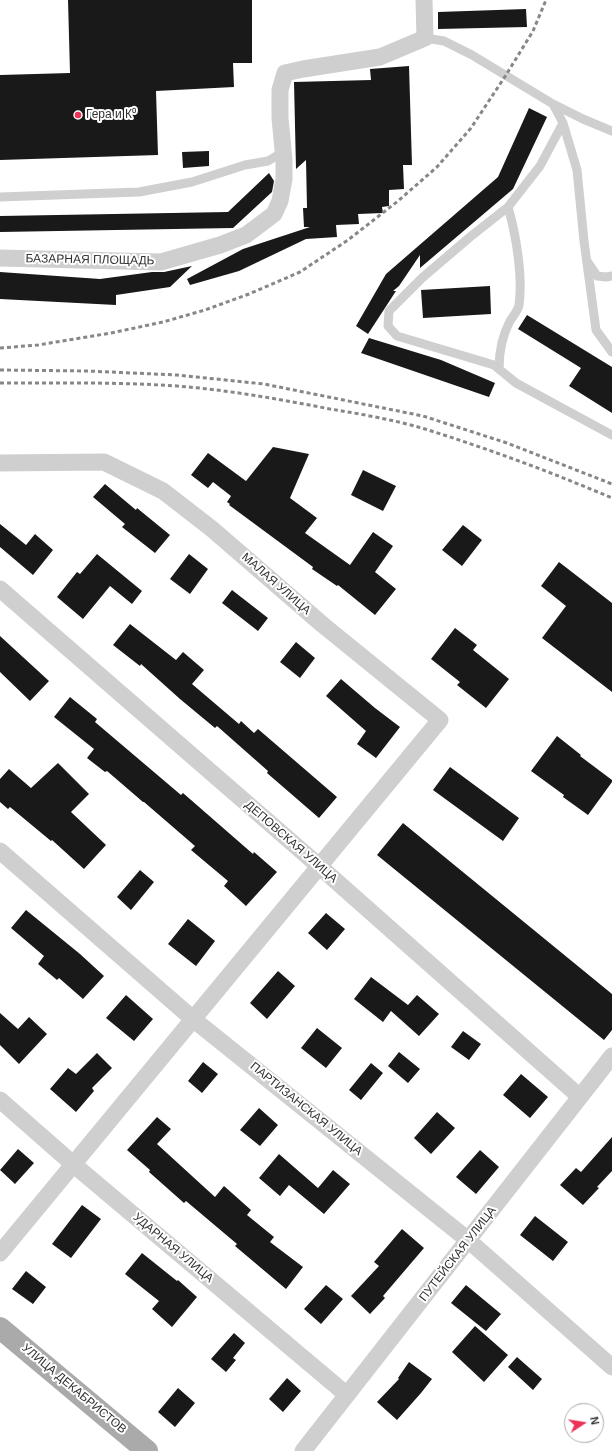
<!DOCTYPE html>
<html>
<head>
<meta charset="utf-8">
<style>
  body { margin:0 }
  #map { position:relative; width:612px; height:1451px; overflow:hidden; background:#fff; font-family:Helvetica,sans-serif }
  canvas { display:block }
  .north { position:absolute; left:564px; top:1403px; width:40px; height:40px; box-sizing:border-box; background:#fff; border:1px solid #adadad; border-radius:50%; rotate:78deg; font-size:11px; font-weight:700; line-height:16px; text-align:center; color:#323232 }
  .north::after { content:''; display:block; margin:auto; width:14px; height:18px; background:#ec3156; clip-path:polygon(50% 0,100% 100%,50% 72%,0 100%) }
</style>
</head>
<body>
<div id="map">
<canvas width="612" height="1451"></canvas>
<div class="north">N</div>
</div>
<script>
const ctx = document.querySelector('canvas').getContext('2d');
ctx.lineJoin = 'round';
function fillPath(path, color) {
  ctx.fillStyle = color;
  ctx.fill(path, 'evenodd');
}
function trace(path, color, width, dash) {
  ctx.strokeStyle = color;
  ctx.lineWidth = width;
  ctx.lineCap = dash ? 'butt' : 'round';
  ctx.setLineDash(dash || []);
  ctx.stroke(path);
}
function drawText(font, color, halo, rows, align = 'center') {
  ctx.font = font + ' Helvetica,sans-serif';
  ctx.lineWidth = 4;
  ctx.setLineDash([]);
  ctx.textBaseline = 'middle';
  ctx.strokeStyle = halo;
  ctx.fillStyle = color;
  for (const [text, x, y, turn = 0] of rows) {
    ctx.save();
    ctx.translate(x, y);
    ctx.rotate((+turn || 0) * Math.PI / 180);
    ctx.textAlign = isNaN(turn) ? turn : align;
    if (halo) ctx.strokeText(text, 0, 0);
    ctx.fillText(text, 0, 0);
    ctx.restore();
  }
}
const building = new Path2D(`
  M68,0h184v63h-19l1,24 -78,4 2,64 -158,5v-85l70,-2z
  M526,9l1,18 -89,2v-17z
  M409,66l3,99h-9l1,24 -15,1v16l-7,1 1,6 -25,1 1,10 -23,1 1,12 -31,2 -67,32 -49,14 -3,-6 56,-30 67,-22h-6l-1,-19h4l-1,-48 -10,9 -2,-87 77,-2 -1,-11z
  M529,108l18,9 -34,72 -93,79v-13l-21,31 -6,5h3l-28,43 -12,-8 30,-52 112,-97z
  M209,151v15l-26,2 -1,-16z
  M269,173l5,8 -2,11 -39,36 -233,4v-16l228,-4z
  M192,266l-22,21 -54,8v10l-116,-6v-27l100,7 52,-7h12z
  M490,286l1,28 -68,4 -2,-28z
  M527,315l85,52v46l-43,-27 12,-18 -63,-39z
  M369,338l72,22 54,23 -6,14 -128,-44z
  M273,447l36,7 -19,44 27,20 -12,15 45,32 23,-33 20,14 -18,26 21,17 -21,26 -37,-30 -1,1 -25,-17 1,-2 -84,-62 1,-1 -3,-2 4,-6 -18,-14 -5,6 -17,-13 17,-22 38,28z
  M363,470l33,16 -13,25 -32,-16z
  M105,484l31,26 1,-2 33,27 -15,18 -33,-26 3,-3 -32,-27z
  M0,524l26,21 9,-11 18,16 -20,25 -33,-28z
  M463,525l19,15 -20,26 -20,-16z
  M97,554l45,37 -10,13 -22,-18 -27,33 -26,-22 20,-25 3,2z
  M189,554l19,15 -18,25 -20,-15z
  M559,562l53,41v89l-70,-54 24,-32 -25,-20z
  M232,590l36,28 -10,13 -36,-28z
  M130,624l46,36 7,-8 21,18 -12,14 47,40 2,-3 13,12 4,-4 79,68 -18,21 -52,-45 1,-2 -51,-45 -2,2 -35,-29 -39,-35 -1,2 -27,-21z
  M455,628l22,17 -4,5 36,29 -23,29 -29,-23 3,-3 -29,-23z
  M0,636l49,45 -19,20 -30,-29z
  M296,642l19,16 -15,20 -20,-16z
  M341,679l34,29 25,19 -24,31 -19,-14 9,-13 -40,-35z
  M70,697l27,22 -2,3 86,73 2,-2 70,61 1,-2 23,20 -31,34 -22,-20 4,-5 -37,-31 4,-4 -51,-44h-1l-36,-31 -2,1 -18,-14 7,-9 -40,-32z
  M557,736l24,19 -1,1 32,24v2l-24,33 -25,-18 1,-2 -33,-24z
  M58,763l31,31 -18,18 35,33 -22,24 -32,-29 -1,1 -41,-34 -2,2 -8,-7v-23l9,-10 22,19z
  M450,767l69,51 -16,23 -70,-51z
  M403,823l209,171v36l-8,10 -227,-185z
  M140,870l14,12 -23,28 -14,-13z
  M26,910l54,44 24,22 -21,23 -24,-21 -2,2 -19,-16 6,-8 -33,-28z
  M326,913l19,16 -18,21 -19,-17z
  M188,919l27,22 -19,25 -28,-22z
  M278,971l17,15 -28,33 -17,-16z
  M371,977l37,28 9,-10 22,19 -20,22 -28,-25 -8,11 -29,-23z
  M126,995l27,24 -19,22 -28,-23z
  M0,1013l18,16 11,-12 18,17 -28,30 -19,-19z
  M317,1028l25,20 -16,20 -25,-20z
  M463,1031l18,13 -12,16 -18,-13z
  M399,1052l21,17 -12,14 -20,-17z
  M97,1053l15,15 -20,20 2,3 -18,21 -26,-23 18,-21 8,6z
  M203,1062l15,12 -16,19 -14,-12z
  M371,1063l12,10 -22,27 -12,-10z
  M521,1074l27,23 -18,21 -27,-23z
  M259,1108l19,17 -18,21 -20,-16z
  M437,1112l18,16 -24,26 -17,-16z
  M157,1117l14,12 -14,15 58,53 9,-11 27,24 -4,5 27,22 -4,5 33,25 -17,22 -51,-43 2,-2 -51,-43 -2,2 -35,-31 1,-2 -23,-20z
  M612,1137v34l-15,16 2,1 -16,17 -23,-20 16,-17 5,4z
  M18,1149l16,14 -19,21 -15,-14z
  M480,1150l19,17 -23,27 -20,-17z
  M279,1154l39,34 15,-18 17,14 -26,30 -35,-29 -9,11 -21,-18z
  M82,1205l19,14 -30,39 -19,-14z
  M535,1216l33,26 -15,19 -33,-26z
  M402,1229l22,19 -41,48 2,2 -15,16 -19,-18 28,-30 -5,-4z
  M142,1253l35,28 1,-1 19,17 -25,30 -20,-18 7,-8 -34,-27z
  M26,1271l20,16 -13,17 -21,-15z
  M326,1285l17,14 -22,25 -17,-15z
  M466,1285l35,29 -15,17 -35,-28z
  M475,1326l33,29 -24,27 -32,-30z
  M234,1333l11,10 -12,15 3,2 -10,12 -15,-13z
  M517,1357l25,22 -9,11 -25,-23z
  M409,1362l23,17 -11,14 -24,27 -20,-18 22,-23 -1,-1z
  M287,1378l14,13 -18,21 -14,-13z
  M178,1388l17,15 -20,24 -17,-15z`);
const lane = new Path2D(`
  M425,38l19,3 28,14 81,49 10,19 14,47 7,71 12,89 16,22
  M553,104l30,15 29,12
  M563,123l-23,43 -32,41 -38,30 -48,41 -33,33 -1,15 9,10 97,29 22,18 96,52
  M0,197l139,-5 53,-10 53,-17 23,-4 15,-9
  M587,261l10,15 9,1 6,-1
  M499,369c0,-17 3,-33 11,-48 3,-5 8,-10 9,-16 4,-28 -3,-71 -11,-98`);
const street = new Path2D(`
  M0,258l161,4 59,-17 26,-10 28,-21 6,-13 4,-22v-19l-4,-42v-28l5,-17 18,-4 77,-12 45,-19 -1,-38
  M0,463l104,-1 59,29 49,38 111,96 117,95 -440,533
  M0,589l319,277 261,231
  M0,851l193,168 275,221 144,127
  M0,1100l73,64 274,231
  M303,1451l309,-395`);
const primary = new Path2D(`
  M0,1328l147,123`);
const rail = new Path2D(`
  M0,348l38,-3 73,-12 52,-11 42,-12 44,-16 51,-22 48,-32 50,-39 39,-34 34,-39 35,-53 27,-44 13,-31
  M0,370l88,1 89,4 87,9 159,32 84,27 105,41
  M0,383c59,0 118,-1 177,3 51,4 102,13 153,23 31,5 65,11 95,20 64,20 126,43 187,69`);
const markers = [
  [78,115,4,"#ec3156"]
];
const poiNames = [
  ["Гера и К⁰",86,115]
];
const streetNames = [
  ["БАЗАРНАЯ ПЛОЩАДЬ",90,260,1],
  ["МАЛАЯ УЛИЦА",276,584,41],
  ["ДЕПОВСКАЯ УЛИЦА",291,842,41],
  ["ПАРТИЗАНСКАЯ УЛИЦА",306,1109,39],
  ["УДАРНАЯ УЛИЦА",173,1248,40],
  ["ПУТЕЙСКАЯ УЛИЦА",458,1254,-52],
  ["УЛИЦА ДЕКАБРИСТОВ",74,1389,40]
];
fillPath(building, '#191919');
trace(lane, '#cfcfcf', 9);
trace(street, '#cfcfcf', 17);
trace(primary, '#aaa', 22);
trace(rail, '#878787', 3, [4, 3]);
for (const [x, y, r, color] of markers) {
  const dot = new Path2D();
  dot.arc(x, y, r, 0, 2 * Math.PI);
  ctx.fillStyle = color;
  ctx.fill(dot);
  trace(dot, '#fff', 1.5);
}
drawText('12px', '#323232', '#fff', poiNames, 'left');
drawText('12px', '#323232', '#fff', streetNames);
</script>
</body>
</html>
